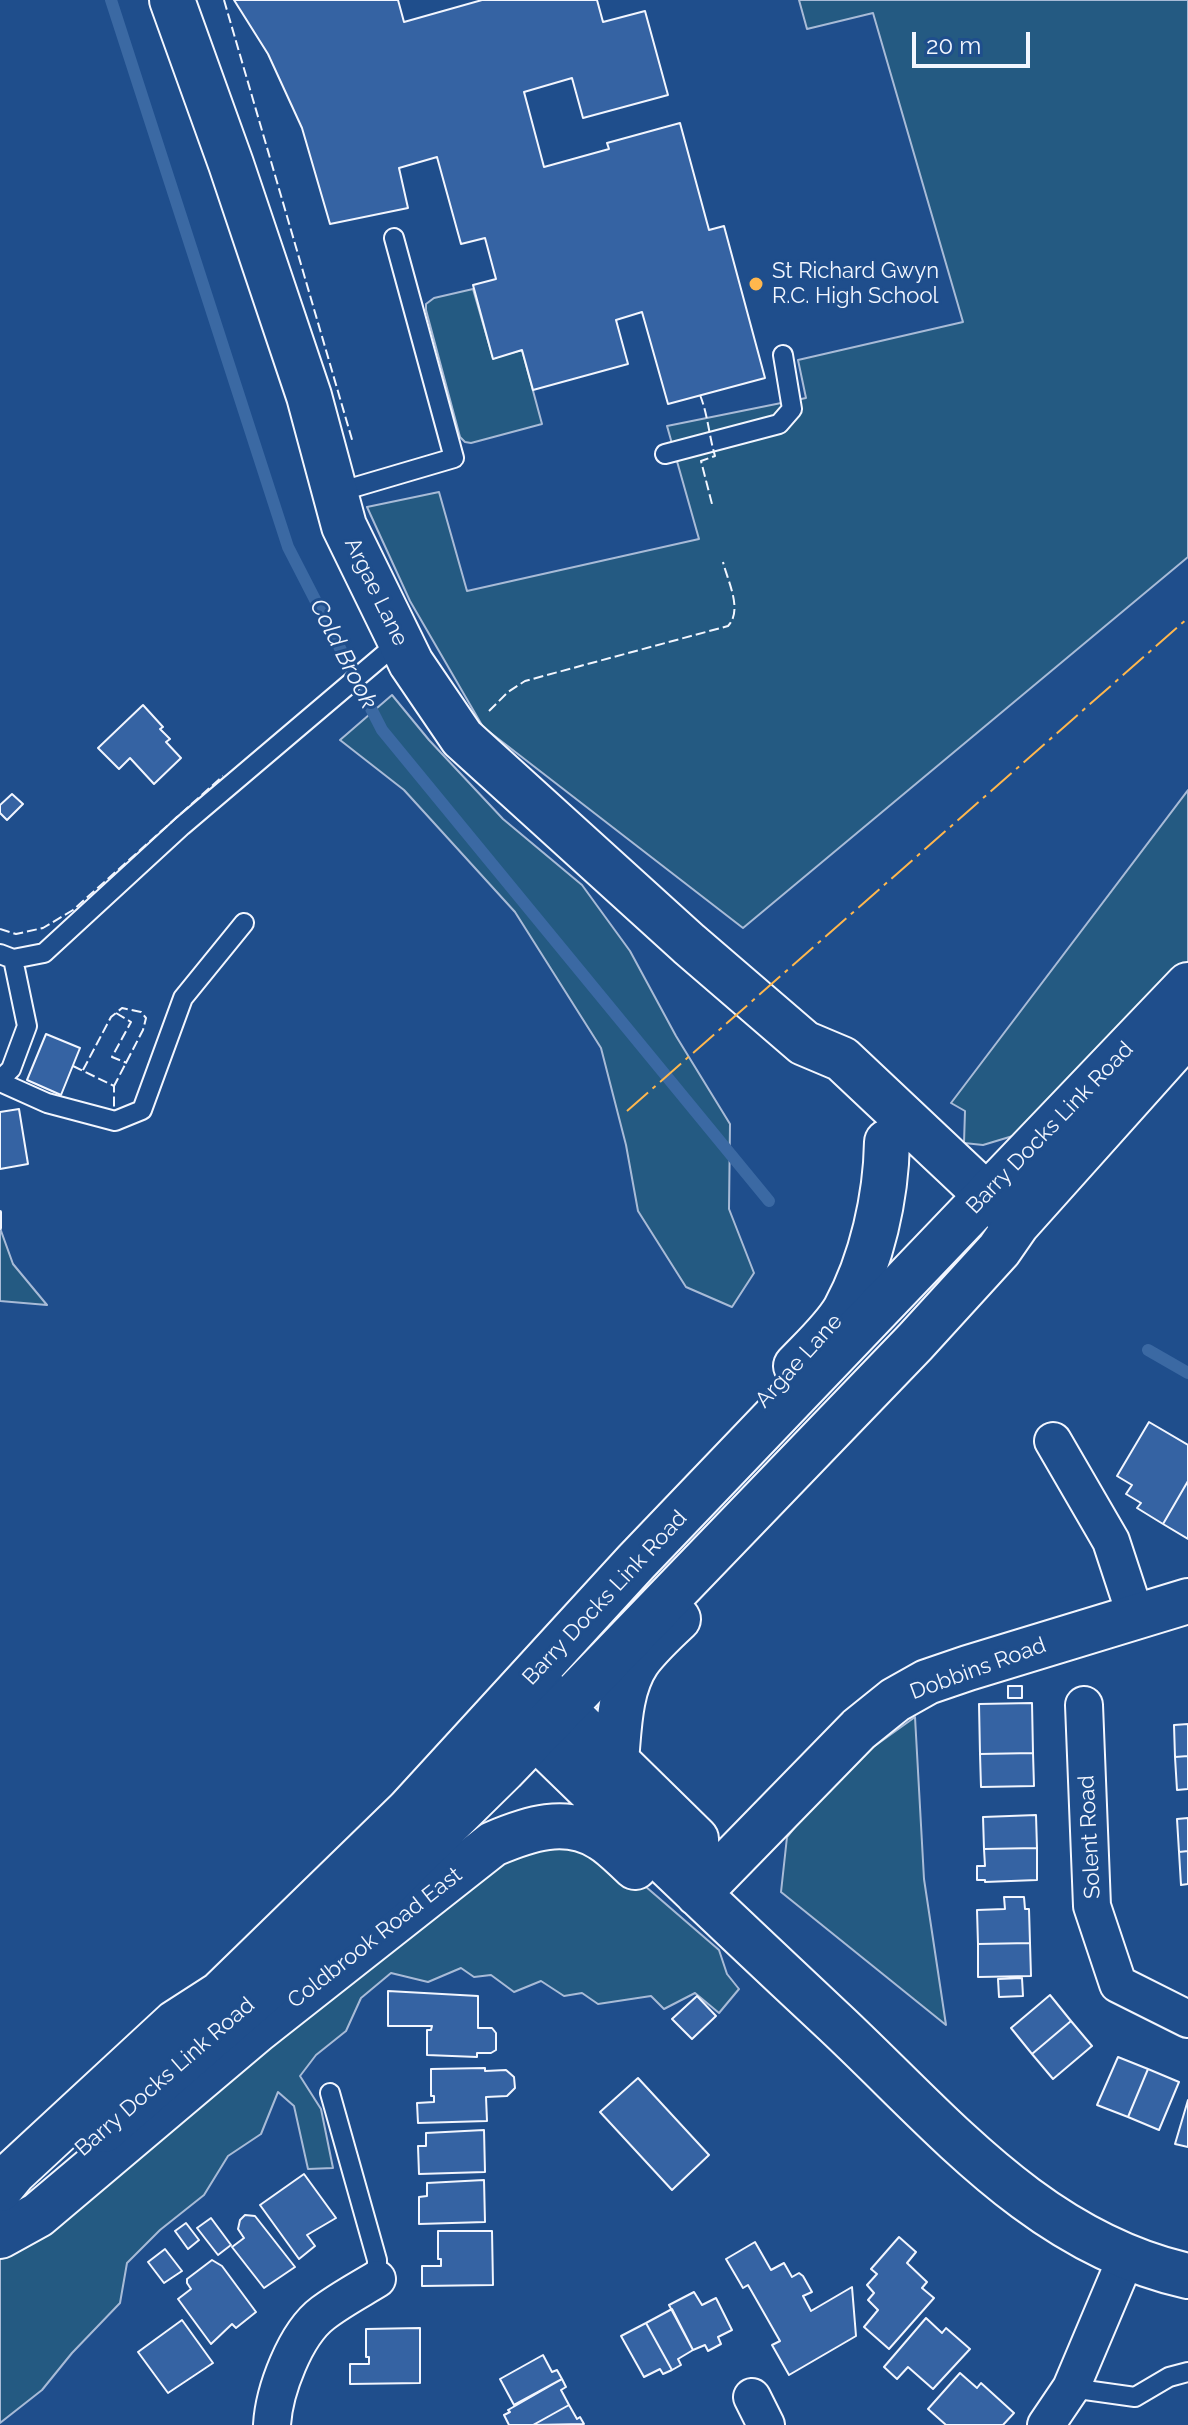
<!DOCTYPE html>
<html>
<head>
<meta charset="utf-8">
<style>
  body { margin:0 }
  #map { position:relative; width:1188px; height:2425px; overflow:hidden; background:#1f4e8c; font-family:Raleway,sans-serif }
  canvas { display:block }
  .scale { position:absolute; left:912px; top:32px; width:118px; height:36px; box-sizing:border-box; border:4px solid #f2f6ff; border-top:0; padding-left:10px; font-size:24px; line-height:28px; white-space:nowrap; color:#f2f6ff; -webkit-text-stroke:6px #1f4e8c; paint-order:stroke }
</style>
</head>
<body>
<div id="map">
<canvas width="1188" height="2425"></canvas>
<div class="scale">20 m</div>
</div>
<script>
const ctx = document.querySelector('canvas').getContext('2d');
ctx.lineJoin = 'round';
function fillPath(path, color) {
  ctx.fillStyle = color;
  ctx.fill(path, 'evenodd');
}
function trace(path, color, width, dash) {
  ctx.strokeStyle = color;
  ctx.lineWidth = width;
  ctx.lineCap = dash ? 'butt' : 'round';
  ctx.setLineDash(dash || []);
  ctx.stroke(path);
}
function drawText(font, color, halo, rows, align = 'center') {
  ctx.font = font + ' Raleway,sans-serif';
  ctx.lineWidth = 6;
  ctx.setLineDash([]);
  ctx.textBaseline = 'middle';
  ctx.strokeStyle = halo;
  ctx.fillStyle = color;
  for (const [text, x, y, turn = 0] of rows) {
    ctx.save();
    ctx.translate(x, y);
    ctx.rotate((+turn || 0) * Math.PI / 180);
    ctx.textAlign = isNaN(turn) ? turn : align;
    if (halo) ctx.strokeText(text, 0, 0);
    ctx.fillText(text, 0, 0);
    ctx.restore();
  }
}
const green = new Path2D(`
  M799,0h389v557l-445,371 -260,-201 -73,-126 -43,-94 72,-15 28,99 232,-52 -32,-113 139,-28 -8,-38 165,-38 -90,-309 -66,16z
  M473,289l20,69 29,-8 20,74 -71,19 -6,-1 -5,-5 -34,-127v-6l8,-6z
  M392,695l37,45 74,79 79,66 48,66 46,85 54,88 -1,85 25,64 -22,34 -46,-20 -48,-76 -12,-66 -25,-97 -86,-136 -111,-122 -64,-50z
  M1188,790v178l-162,164 -43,13 -19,-2 1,-32 -14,-8z
  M0,1228l13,36 34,41 -47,-4z
  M915,1717l9,162 22,146 -165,-133 6,-55 53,-66z
  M549,1840l74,27 96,83 8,24 12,15 -20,24 -24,-20 -31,16 -13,-13 -53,8 -16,-11 -18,3 -23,-15 -27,11 -23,-17 -17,2 -13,-9 -33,14 -37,-9 -30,25 -15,33 -30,24 -16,21 21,33 12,59 -25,1 -14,-63 -16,-14 -17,42 -33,22 -24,39 -44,35 -33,33 -7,40 -48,50 -30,37 -42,33v-164l463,-376z`);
const stream = new Path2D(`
  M111,0l177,547 94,183 387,471
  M1148,1350l40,23`);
const building = new Path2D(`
  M234,0h164l6,22 78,-22h115l6,22 42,-11 23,84 -85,23 -11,-40 -48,14 20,75 65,-18 -2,-6 73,-20 29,107 15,-4 41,152 -97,26 -26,-92 -26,8 12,44 -95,26 -11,-40 -29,9 -20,-74 23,-6 -11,-41 -24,6 -24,-87 -38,11 9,40 -78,16 -28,-96 -34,-74z
  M143,705l20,22 -3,2 10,10 -4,3 15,16 -27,26 -24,-26 -11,11 -21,-21z
  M12,794l11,10 -16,16 -7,-7v-8z
  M46,1034l34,14 -19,47 -34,-15z
  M19,1109l9,55 -28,5v-57z
  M1149,1422l39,23v36l-25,43 -26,-16 4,-5 -15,-9 6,-9 -15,-9z
  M1188,1481v58l-25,-15z
  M1008,1686h14v12h-14z
  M1032,1703l1,50 -53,1 -1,-50z
  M1188,1724v32l-13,1 -1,-32z
  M1033,1753l1,33 -53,1 -1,-33z
  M1188,1756v33l-11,1 -2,-33z
  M1036,1815l1,33 -53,1 -1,-32z
  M1188,1818v33l-9,1 -2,-33z
  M1037,1848v32l-52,2v-2h-8v-14h8l-1,-17z
  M1188,1851v33l-7,1 -2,-33z
  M1004,1897h20l1,12h4l1,34 -52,1 -1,-34 28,-1z
  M1030,1943l1,33 -53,1v-33z
  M1022,1978l1,18 -24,1 -1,-18z
  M388,1991l90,5v32h14l4,5v17l-5,3h-14v4l-50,-2v-25h4l1,-4h-44z
  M1050,1995l21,26 -39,33 -21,-26z
  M697,1996l19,20 -24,23 -20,-20z
  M1071,2021l21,25 -39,33 -21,-25z
  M1118,2057l30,12 -20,48 -31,-12z
  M485,2068v3l21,-1 8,7 1,11 -8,8 -21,1 1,24 -69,2 -1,-20 17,-1v-6h-3v-27z
  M1148,2069l31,13 -20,48 -31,-13z
  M638,2078l71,77 -37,35 -72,-78z
  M1188,2100v47l-13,-3z
  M484,2130l1,42 -66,2 -1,-28h8v-13z
  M304,2174l32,44 -29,17 8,11 -16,13 -39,-54z
  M484,2180l1,42 -66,2v-27l8,-1v-13z
  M245,2215l10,1 40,51 -31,21 -32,-41 12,-9 -6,-9 2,-9z
  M211,2218l20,27 -13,10 -21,-27z
  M186,2223l13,17 -11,9 -13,-18z
  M438,2231h54l1,54 -71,1v-20h19v-7h-3z
  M899,2237l17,15 -9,11 20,19 -5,6 12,10 -45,51 -25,-22 14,-17 -10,-10 6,-7 -7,-8 10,-11 -6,-5z
  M755,2242l16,28 13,-7 8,14 7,-4 4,3 9,16 -9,4 8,15 41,-24 4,49 -67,39 -17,-30 8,-4 -32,-56 -5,3 -17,-29z
  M165,2249l17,22 -18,12 -16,-21z
  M212,2260l10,6 34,46 -20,16 -4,-4 -21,20 -33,-45 13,-10 -4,-6v-4z
  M694,2292l8,13 14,-7 16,32 -14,7 3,7 -13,7 -3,-6 -12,5 -24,-45z
  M672,2309l21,41 -15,9 3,6 -9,5 -26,-47z
  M926,2318l16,15 4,-5 24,21 -37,40 -25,-22 -11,12 -13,-12z
  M182,2320l31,43 -45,30 -30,-41z
  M646,2323l26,47 -9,4 -3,-5 -16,8 -23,-41z
  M420,2328v55l-70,1v-20h19v-7h-3v-28z
  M543,2355l9,17 5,-2 5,9 -48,26 -14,-26z
  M960,2373l17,15 4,-5 33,30 -11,12h-57l-18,-16z
  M562,2379l4,8 -5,3 8,15 -36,20h-24l-5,-10 6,-3 -2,-2z
  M569,2405l8,14 3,-2 4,7 -51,1z`);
const service = new Path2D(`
  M665,454l114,-30 13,-15 -9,-54
  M335,493l119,-35 -60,-220
  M0,954l13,5 31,-6 138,-127 218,-185
  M0,1080l11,-11 16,-43 -14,-67
  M0,1082l47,21 68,18 27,-11 41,-112 61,-75
  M330,2093l47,167v19
  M1071,2388l64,9 34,-20 19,-5`);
const minor = new Path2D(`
  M1053,1441l58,100 25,76
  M1084,1705l8,201 26,78 70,35
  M752,2397l14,28
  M272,2425c2,-34 23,-91 51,-112 17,-13 36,-23 54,-34
  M1046,2425l25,-37 55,-130`);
const tertiary = new Path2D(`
  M172,0l59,164 78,232 35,130 67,137 51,75 227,206 115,99 38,16 173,163
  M796,1366c16,-17 37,-36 49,-56 27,-49 41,-113 42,-168
  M534,1680l162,159 2,55
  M508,1710c106,104 213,206 321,307 109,101 206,225 359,259
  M616,1761c3,-32 3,-72 22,-100 11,-15 26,-29 40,-42
  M698,1894l161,-165 36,-29 32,-18 41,-14 220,-67
  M0,2236l38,-21 219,-185 236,-186c35,-15 73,-28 108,-6 12,7 23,19 34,29`);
const primary = new Path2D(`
  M104,2130l282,-245 117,-115 412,-428 84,-92 18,-26 171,-191
  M0,2189l14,-17 161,-149 45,-29 188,-183 228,-249 552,-577`);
const fence = new Path2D(`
  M224,0l129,443
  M700,395c8,20 9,41 15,61l-14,5 11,43
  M489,711l19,-19 17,-11 203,-55c15,-16 0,-44 -5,-64
  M0,929l16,5 27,-6 30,-18 150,-134
  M116,1013l15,9 -19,35 15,6
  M73,1066l41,20v25
  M83,1070l28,-53 11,-9 19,4 5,6 -3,12 -29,56`);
const wall = new Path2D(`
  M0,1212v16`);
const power = new Path2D(`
  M627,1111l561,-493`);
const markers = [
  [756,284,8,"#ffb74d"]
];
const poiNames = [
  ["St Richard Gwyn",772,271],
  ["R.C. High School",772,296]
];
const streetNames = [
  ["Argae Lane",376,592,64],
  ["Barry Docks Link Road",1050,1128,-46],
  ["Argae Lane",799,1361,-48],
  ["Barry Docks Link Road",605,1598,-47],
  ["Dobbins Road",978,1669,-20],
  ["Solent Road",1090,1837,-93],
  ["Coldbrook Road East",375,1938,-38],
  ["Barry Docks Link Road",165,2077,-41]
];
const waterNames = [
  ["Cold Brook",343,654,63]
];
fillPath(green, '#245a82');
trace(green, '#a8bbd7', 2);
trace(stream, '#3b69a3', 12);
fillPath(building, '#3563a3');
trace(building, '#f2f6ff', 2);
trace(service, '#f2f6ff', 22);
trace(minor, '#f2f6ff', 40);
trace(tertiary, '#f2f6ff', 48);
trace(primary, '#f2f6ff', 48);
trace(service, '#1f4e8c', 18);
trace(minor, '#1f4e8c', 36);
trace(tertiary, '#1f4e8c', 44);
trace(primary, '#1f4e8c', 44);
trace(fence, '#f2f6ff', 2, [10, 4]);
trace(wall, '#f2f6ff', 4);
trace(power, '#ffb74d', 2, [28, 6, 4, 6]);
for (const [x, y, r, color] of markers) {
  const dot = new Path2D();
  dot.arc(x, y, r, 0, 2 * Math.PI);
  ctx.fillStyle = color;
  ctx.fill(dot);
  trace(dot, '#1f4e8c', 3);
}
drawText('22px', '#f2f6ff', '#1f4e8c', poiNames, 'left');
drawText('22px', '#f2f6ff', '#1f4e8c', streetNames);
drawText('italic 24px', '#f2f6ff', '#1f4e8c', waterNames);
</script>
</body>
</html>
